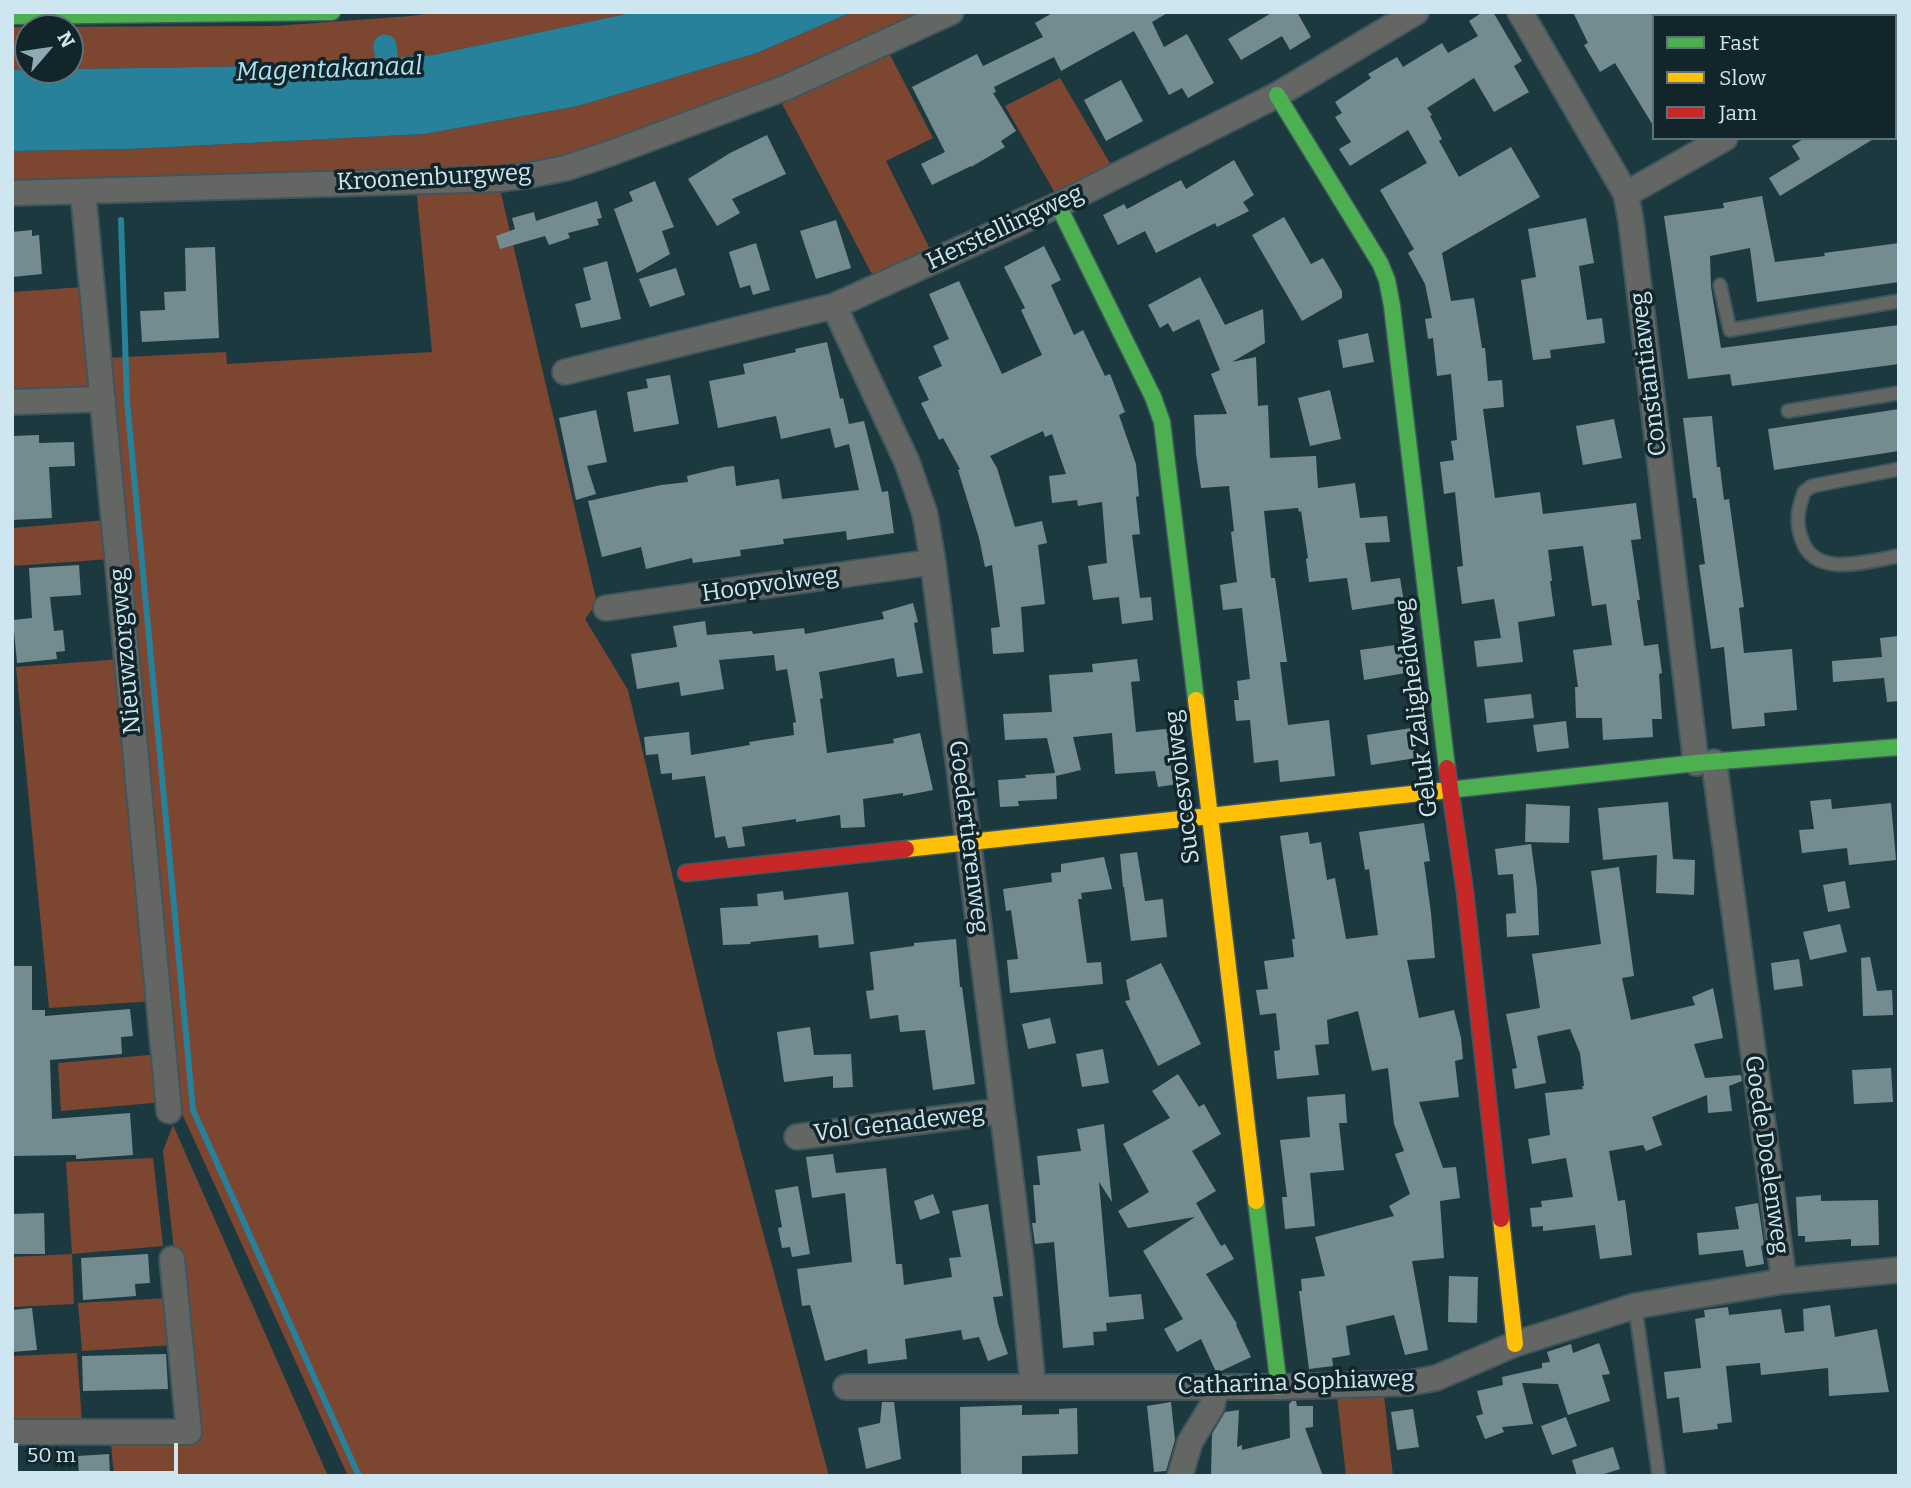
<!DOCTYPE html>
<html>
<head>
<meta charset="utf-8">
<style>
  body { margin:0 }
  #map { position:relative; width:1911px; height:1488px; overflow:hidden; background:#1d3940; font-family:Bitter,serif }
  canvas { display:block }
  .frame { position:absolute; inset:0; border:14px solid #cee6ef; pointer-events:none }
  .legend { position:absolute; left:1652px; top:14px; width:245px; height:126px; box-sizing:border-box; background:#11252b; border:2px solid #5d7279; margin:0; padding:9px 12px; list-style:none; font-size:21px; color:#cee6ef }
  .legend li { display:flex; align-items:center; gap:14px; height:35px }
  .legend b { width:35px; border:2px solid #5d7279 }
  .north { position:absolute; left:14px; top:14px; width:70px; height:70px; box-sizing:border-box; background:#11252b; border:2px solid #5d7279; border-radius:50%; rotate:61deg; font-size:19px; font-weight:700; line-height:28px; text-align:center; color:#cee6ef }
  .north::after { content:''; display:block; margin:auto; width:24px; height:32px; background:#90a9b2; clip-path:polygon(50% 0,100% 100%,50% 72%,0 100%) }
  .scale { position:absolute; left:14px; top:1443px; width:164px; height:32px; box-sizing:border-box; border:4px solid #cee6ef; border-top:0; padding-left:9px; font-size:21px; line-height:24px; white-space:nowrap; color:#cee6ef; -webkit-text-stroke:5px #11252b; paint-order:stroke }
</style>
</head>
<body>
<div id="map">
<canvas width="1911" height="1488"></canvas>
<div class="frame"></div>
<ul class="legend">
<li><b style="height:9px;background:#4caf50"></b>Fast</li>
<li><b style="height:9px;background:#ffc107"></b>Slow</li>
<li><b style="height:9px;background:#c62828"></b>Jam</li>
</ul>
<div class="north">N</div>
<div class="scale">50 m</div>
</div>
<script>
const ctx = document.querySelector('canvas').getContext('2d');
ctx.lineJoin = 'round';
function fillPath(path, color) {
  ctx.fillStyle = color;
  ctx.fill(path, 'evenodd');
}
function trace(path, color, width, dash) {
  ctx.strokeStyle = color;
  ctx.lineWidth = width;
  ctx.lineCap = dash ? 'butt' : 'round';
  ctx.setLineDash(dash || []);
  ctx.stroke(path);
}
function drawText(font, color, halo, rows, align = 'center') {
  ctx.font = font + ' Bitter,serif';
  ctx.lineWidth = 7;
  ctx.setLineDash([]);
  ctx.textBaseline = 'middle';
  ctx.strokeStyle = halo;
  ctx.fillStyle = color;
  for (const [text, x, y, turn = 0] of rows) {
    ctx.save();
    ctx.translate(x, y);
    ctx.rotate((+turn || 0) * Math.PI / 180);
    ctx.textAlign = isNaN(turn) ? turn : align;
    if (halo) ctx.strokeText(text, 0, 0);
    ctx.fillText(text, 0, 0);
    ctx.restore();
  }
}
const green = new Path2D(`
  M438,12h197l-202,43 -170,11 -193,3v-41h-42v42h-16v-43l263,-1 136,-10z
  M852,12h79l-164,74 -186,68 -67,16 -502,14v-33l118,-2 295,-15 153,-28 179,-53z
  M888,51l45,87 -47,23 45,90 -58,25 -94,-178z
  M1060,78l55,94 -57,26 -53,-92z
  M416,187l84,2 97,414 -12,16 43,71 88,369 113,417h-481l-169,-369 -73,-749 120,-6 1,12 205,-12z
  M83,287l11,92 -5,9 -77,7v-103z
  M106,520l5,39 -99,7v-38z
  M123,659l31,342 -105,7 -33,-341z
  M160,1054l4,48 -103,9 -3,-48z
  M173,1125l155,351h-214l-3,-32 84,-4 -32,-289z
  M153,1158l10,88 -91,8 2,50 -62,3v-50l60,-3 -6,-92z
  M170,1298l4,47 -92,6 -4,-48z
  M77,1353l5,69 -70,1v-67z
  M1384,1395l9,81h-47l-9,-80z`);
const water = new Path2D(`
  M635,12h217l-95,41 -179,53 -153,28 -295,15 -118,2v-81l251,-4 170,-11z`);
const stream = new Path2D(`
  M121,220l6,181 66,709 166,366`);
const canal = new Path2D(`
  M385,46l6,43`);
const building = new Path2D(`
  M1054,12h115l-17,10 12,25 23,-13 27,49 -26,15 -6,-10 -13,7 -35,-64 -73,40 -7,-14 -60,30 2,5 -3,1 23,38 -15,10 4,6 -34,20v-1l-39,19 -11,-21 24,-12 -33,-65 65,-33 6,12 60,-29 -8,-14z
  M1273,12h24l14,25 -21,13 -8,-14 -41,24 -13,-21z
  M1483,12h10l29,49 -8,5 15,26 -35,20 -20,-34 -47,30 5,7 -2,1 12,23 -3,2 20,36 52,-30 29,50 -98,56 9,48 23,-3 8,50h3l3,33 14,-1 2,27 -21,2 12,89 45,-6 3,22 93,-11 5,36 -10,1 9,60h-3l7,46 14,-2 4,29 -3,1 3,45h-10l1,18 -50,3 -1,-22h-26l-1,-31h3l-5,-37 39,-5 -6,-41 -14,2 -9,-60 -35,4 4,31h-2l5,35 -37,6 5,40 -46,5 -3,-26 27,-3 -7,-39 -32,5 -5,-37 6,-1 -8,-74 -11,2 -4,-32 14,-2 -3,-19 6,-1 -6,-66 -14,2 -4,-38 -5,1 -3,-20 7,-1 -7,-34 -17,-31 6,-4 -34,-59 47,-27 -19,-33 -58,36 -11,-17 12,-7 -16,-25 7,-4 -7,-11 36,-24 -3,-4 29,-17 6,10 39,-24 6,10 30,-17 -9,-15z
  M1573,12h81v115l-39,-64 -15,9 -16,-27 4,-2z
  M1121,80l22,41 -37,20 -22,-41z
  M767,135l19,39 -54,25 8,14 -23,13 -29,-47 42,-26z
  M1805,138h70l-95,58 -11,-18 31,-19 -8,-13z
  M1234,160l20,35 -11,7 6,9 -32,16 -2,-4 -59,30 -11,-22 -27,14 -15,-30 21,-11 3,5 54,-29 5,9z
  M655,181l19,46 -12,4 8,23 -33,19 -23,-64 19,-8 -4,-9z
  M1762,196l13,66 50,-6 -1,-3 75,-10v39l-142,20 -7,-54 -40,8 1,31 10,61 178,-23v39l-167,22 -2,-12 -42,5 -24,-163 60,-8 -1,-5z
  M597,201l5,17 -5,1 2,6 -31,8 2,5 -21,7 -4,-9 -45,13 -4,-13 19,-7 -3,-11 22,-6 2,9z
  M1284,217l27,47 12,-6 19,33v7l-40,23 -50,-86z
  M1586,218l8,45 -15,3 8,54 15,-2 3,25 -55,7 1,8 -18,2 -12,-80 15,-3 -8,-48z
  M836,220l15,48 -35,11 -16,-48z
  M32,230v6l7,-1 3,39 -30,3v-45z
  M756,243l14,47 -17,5 -3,-10 -10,3 -11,-36z
  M1044,246l17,34 -10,5 23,50 9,-5 22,46 5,-2 15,38 -6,3 17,49 3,32 -3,1 4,37 -8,1 8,63 11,-1 2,23 -31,4 -3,-27 -26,3 -5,-34 19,-3 -5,-61 -24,4 -1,-6 -25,3 -3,-27 17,-2 -14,-40 -7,3 -2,-6 -53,25 7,12 18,59 27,-6 5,22 -9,2 7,59 -24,3 3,45 -31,2 -2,-26 9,-1 -8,-62 -7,2 -6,-29 -21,-68 2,-1 -17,-31 -4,2 -18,-37 8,-3 -11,-23 24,-11 -9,-20 16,-7 -20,-45 30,-13 43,93 40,-19 -21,-45 4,-2 -21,-41z
  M215,247l4,91 -77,4 -2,-31 25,-1 -1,-18 22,-1 -1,-43z
  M607,261l14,58 -40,9 -6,-24 16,-4 -8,-32z
  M676,268l9,27 -35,12 -11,-28z
  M1200,277l25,48 38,-16 2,34 -33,19 24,-5 2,49 10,-1 2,53 46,-2 2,32 37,-5 5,35 27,-2 3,26 -25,1 6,39 29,-4 4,24 -52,8 -5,-32 -38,4 -3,-23 2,-1 -7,-47 -2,1 -1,-4 -34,3 7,67h4l12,84h-7l8,63 41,-5 6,56 -55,6 -2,-22 -24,3 -4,-43 -14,1 -2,-21h5l-2,-19 13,-2 -8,-71 -19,2 -3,-25 17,-3 -6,-50 3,-1 -5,-45 -28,2 -5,-34 -2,-39 33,-1 -16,-40 9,-4 -21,-51 -26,13 -5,-9 -8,5 -12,-23z
  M1368,333l6,29 -31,6 -5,-28z
  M827,342l13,57 3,-1 6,26 15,-3 18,71 6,-1 6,42 -47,7 -1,-9 -63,8 1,5 -44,6 1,6 -48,7 -1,-5 -46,11 -5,-22 -39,10 -14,-56 73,-16 27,-3 -1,-6 37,-9 10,-1 2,20 43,-7 3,20 77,-9 -10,-46 -14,4 -5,-20 -49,11 -5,-23 -58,12 -9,-47 36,-7 -2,-10 53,-12 -1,-3z
  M670,375l9,49 -45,8 -7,-40 21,-4 -2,-9z
  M1330,390l11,49 -31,7 -12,-48z
  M1899,409v42l-125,19 -6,-41z
  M596,410l11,52 -20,4 9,28 -20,6 -17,-82z
  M1712,416l5,51h3l4,33 5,-1 15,108 -5,1 5,45 48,-4 5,61 -33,3 1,13 -33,3 -8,-82 -13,2 -12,-84 6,-1 -9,-66h-3l-10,-80z
  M1614,419l8,39 -39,7 -7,-39z
  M39,435v8l35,-1 1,24 -26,1 3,51 -40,2v-41h2l-2,-43z
  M79,565l2,30 -31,2 4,34 9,-1 2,21 -9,1 1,7 -40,4 -4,-43 19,-2 -3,-50z
  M913,603l5,19 -4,1 9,50 -26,4 -3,-19 -75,14 4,26 -3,1 7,54 67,-10 -1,-4 27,-6 13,57 -30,6v-3l-40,6 2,28 -24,1 -1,-13 -44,7v-3l-54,8 3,19 -17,2 -3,-12 -10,2 -10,-62 -33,4v-7l-11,1 -3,-20 -12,1 -2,-18 45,-5 2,23 59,-10 -1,-3 45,-7 -1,-12 3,-1 -9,-53 -11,2 -2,-16 -55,5 5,29 -43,7 -2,-14 -42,7 -6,-35 46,-7 -4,-21 32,-5 2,14 45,-4 1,3 51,-6 1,6 79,-15 -2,-7z
  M1899,636v65l-12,1 -3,-24 -51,4 -1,-21 50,-4 -2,-19z
  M1402,644l4,29 -42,7 -4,-30z
  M1137,659l3,22 -9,1 5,50 39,-4 9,55 -26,4 -3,-16 -40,3 -3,-41 -39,4 8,33 -25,6 1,23 -39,2 1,5 -19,1 -2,-27 28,-2 -1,-3 30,-2 -8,-35 -42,2 -2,-26 49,-2 -3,-37 44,-3 -1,-8z
  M1531,694l3,24 -47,5 -3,-24z
  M1566,721l3,27 -32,4 -4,-27z
  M1411,728l5,30 -45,7 -4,-30z
  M1831,799l1,10 59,-6 5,57 -47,5 -2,-17 -45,5 -3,-23 15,-1 -4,-28z
  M1668,802l5,57 22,1 -1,35 -38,-2 1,-38 -54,5 -5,-52z
  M1526,804l44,2 -1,37 -44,-1z
  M1424,823l6,38 -6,1 7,51 4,45 -28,2 12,58 35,-8 7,28 2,21 -8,2 4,36 -40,5 24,66 13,-1 4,31 -20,3 4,57 -32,3 16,89 -23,5 -11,-40 -48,11 4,29 -18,3 1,8 -24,3 -10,-78h3l-1,-12 24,-3 -10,-39 79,-21 -5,-10 21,-12 -15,-40 9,-3 -10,-27 -6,-56 -16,3 -14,-60 -31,9 2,24 -14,1 4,30 -42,4 -3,-28 6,-1 -4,-37 -16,2 -4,-25 12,-1 -4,-28 30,-4 -2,-18h3l-15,-103 28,-4 2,12 11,-2 6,38 8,-2 11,61 32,-4 -9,-66 -4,1 -6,-38z
  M1531,844l6,45 2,46 -32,2 -1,-23 10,-1 -3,-39 -15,1 -3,-26z
  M1137,852l8,49 18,-2 4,38 -36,4 -7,-54h-1l-3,-33z
  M1104,857l8,32 -31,4 1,6h-4l9,64 14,-1 2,22 -93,9 -3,-33 11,-1 -7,-49 -5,1 -3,-22 49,-7 -1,-9 10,-1v-8z
  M1619,867l15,109 -12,2 9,42 64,-15 -3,-8 21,-9 10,50 -29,6 11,34 36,-3 1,6 -13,5 3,25 -24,2 -1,-18 -55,22 10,28 -16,6 -3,-6 -34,6 9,50 7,-1 7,55 -32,4 -5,-34 -52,6v-5l-11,1 -2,-19 12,-1 -1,-6 32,-4 -7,-39 -34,6 -4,-25 22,-4 -5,-42 38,-4 -1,-3h2l-4,-33 -10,-24 -33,7 9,47 -31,6 -3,-20 5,-1 -11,-54 34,-6 -8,-54 69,-10 -10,-73z
  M1845,881l5,27 -22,4 -5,-27z
  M783,891l1,9 64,-8 6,52 -35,4 -1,-13 -68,7 1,2 -28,1 -3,-37 38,-2 -1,-12z
  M1840,924l7,28 -37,8 -7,-28z
  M956,939l4,48h2l13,97 -42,6 -8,-60 -25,2 -2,-17 -28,4 -4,-28 8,-1 -4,-38 44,-6v-3z
  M1870,957l7,34 15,-1 1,25 -30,1 -2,-58z
  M1799,959l4,27 -29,4 -3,-27z
  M1161,963l40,81 -43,22 -33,-65 5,-1 -4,-20z
  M12,966h20v44h13v6l85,-7 3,27 -12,1 1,17 -72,6 2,59 78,-6 3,42 -57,4v-4l-64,1z
  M1050,1018l6,25 -28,6 -6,-25z
  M810,1027l4,28 37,-1 2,33 -20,1v-12l-49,6 -7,-50z
  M1103,1049l6,34 -27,4 -6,-33z
  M1891,1068l2,34 -39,2 -2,-34z
  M1178,1074l21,33 5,-3 17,30 -29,17 24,40 -20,12 25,43 4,-2 9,15 -28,15 31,50 -1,1 15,32 -32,15h-3l-15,-33 -24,13 -13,-23 19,-10 -40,-68 52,-34 -67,11 -10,-17 31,-19 -26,-48 47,-26 -18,-27z
  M1345,1094l2,29h-8l5,47 -34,3 5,53 -30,3 -3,-32h5l-7,-57 30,-3 -3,-40z
  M1104,1124l8,78 -13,-20 10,115 32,-3 3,25 -38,4 1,8 -14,1 1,13 -31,3 -9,-106 -19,2 -3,-21h4l-3,-38h7l-3,-29 44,-5 -4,-22z
  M833,1154l3,19 50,-5 10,96h6l2,21 48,-8 -3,-19 12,-1 -9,-46 36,-7 15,92 -10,1 5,27 10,30 -20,7 -9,-24 -16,3 -2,-10 -56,9 2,20 -39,5 -1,-15 -42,12 -15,-56 -8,1 -5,-37 55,-7 -7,-69 -33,5 -6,-41z
  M798,1186l12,68 -18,3 -2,-10 -8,1 -4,-20 4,-1 -7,-37z
  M933,1194l7,19 -20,7 -6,-19z
  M1821,1195v6l57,-1 1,45 -28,1v-7l-46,3v-6h-7l-2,-39z
  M1758,1203l6,42 -3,1 3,18 -18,3 -3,-17 -44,5 -2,-22 42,-4 -4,-22z
  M44,1213l1,41h-33v-40z
  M148,1254l2,29 -15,1 1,12 -53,4 -2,-42z
  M1449,1276l29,1 -1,46 -29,-1z
  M1830,1305l5,32 42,-8 12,63 -60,4 -1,-28 -67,7 -1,-12 -34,3 6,56 -15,2 1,5 -35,4 -4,-36 -12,2 -3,-27 37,-4 -6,-49 10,-2 -1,-7 24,-3 1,8 52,-6 4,24 19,-2 -1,-22z
  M32,1308l5,42 -25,2v-42z
  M1599,1343l11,31 -8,1 8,26 -42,14 -10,-31 -36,-1 11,41 -31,3 2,5 -19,7 -9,-23 7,-2 -6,-23 26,-6 -1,-8 40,-9v-5l8,-1 -3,-10 24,-8 2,9z
  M166,1354l2,35 -85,2 -1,-35z
  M1292,1401h4l1,5h16v21l-8,1 18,48h-112l1,-42 13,-22 14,-2 -2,37 5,-2v5l48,-12 -1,-34z
  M882,1402h12l7,57 -35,10 -8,-41 22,-5z
  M1171,1402l4,38 -9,31 -12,1 -7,-66z
  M1022,1405v10l37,-1v-5l18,-1 1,46 -56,2v20h-61l-1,-69z
  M1413,1409l6,38 -22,3 -6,-38z
  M1566,1417l11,29 -25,9 -11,-29z
  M1613,1447l7,22 -22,7h-21l-5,-16z
  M109,1454l1,22h-31l-1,-20z`);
const lane = new Path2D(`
  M1895,86l4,3
  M1720,285l10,45 169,-29
  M1788,411l111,-18
  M1899,469l-87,17 -8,6c-6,18 -9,30 -2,48 13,39 66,21 97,16
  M1635,1306l24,170`);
const street = new Path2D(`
  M1520,12l106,182 5,28 65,541
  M1790,12l3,4
  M1895,39l4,-2
  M83,192l86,919
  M12,193l487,-14 31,-4 36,-7 45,-15 176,-66 164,-75
  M1626,194l99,-56
  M834,306l73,156 18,52 8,48 88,698 12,127
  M565,372l269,-66 224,-101 219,-110 139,-83
  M12,402l91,-3
  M606,608l327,-46
  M1714,762l70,519
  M797,1137l204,-26
  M846,1387h433l130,-4 27,-5 79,-34 120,-38 149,-25 115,-11
  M12,1432h177l-17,-173
  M1180,1476l10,-34 22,-36 4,-19`);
const fast = new Path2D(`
  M12,16l320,-4
  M1277,95l103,168 7,17 5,26 55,462
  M1058,205l95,192 9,25 34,278
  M1439,791l257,-28 203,-16
  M1256,1201l23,186`);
const slow = new Path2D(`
  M1196,700l60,501
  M906,849l533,-58
  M1501,1219l14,125`);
const jam = new Path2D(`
  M1447,768l18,124 36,327
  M686,873l220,-24`);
const streetNames = [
  ["Kroonenburgweg",434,178,-3],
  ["Herstellingweg",1005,228,-25],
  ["Constantiaweg",1649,374,-97],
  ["Hoopvolweg",770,585,-8],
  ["Nieuwzorgweg",126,651,-95],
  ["Geluk Zaligheidweg",1417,708,-97],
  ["Succesvolweg",1183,787,-97],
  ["Goedertierenweg",968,837,83],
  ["Vol Genadeweg",899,1124,-7],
  ["Goede Doelenweg",1766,1155,82],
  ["Catharina Sophiaweg",1296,1383,-2]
];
const waterNames = [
  ["Magentakanaal",329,70,-2]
];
fillPath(green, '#7d4631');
fillPath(water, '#27819a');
trace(stream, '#27819a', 6);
trace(canal, '#27819a', 23);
fillPath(building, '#748c90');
trace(lane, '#3f565d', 16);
trace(street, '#3f565d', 28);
trace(fast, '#3f565d', 19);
trace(slow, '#3f565d', 19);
trace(jam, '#3f565d', 19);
trace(lane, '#646663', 12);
trace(street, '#646663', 24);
trace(fast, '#4caf50', 16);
trace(slow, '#ffc107', 16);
trace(jam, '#c62828', 16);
drawText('24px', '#cee6ef', '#11252b', streetNames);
drawText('italic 26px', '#aee3f5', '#11252b', waterNames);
</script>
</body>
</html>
